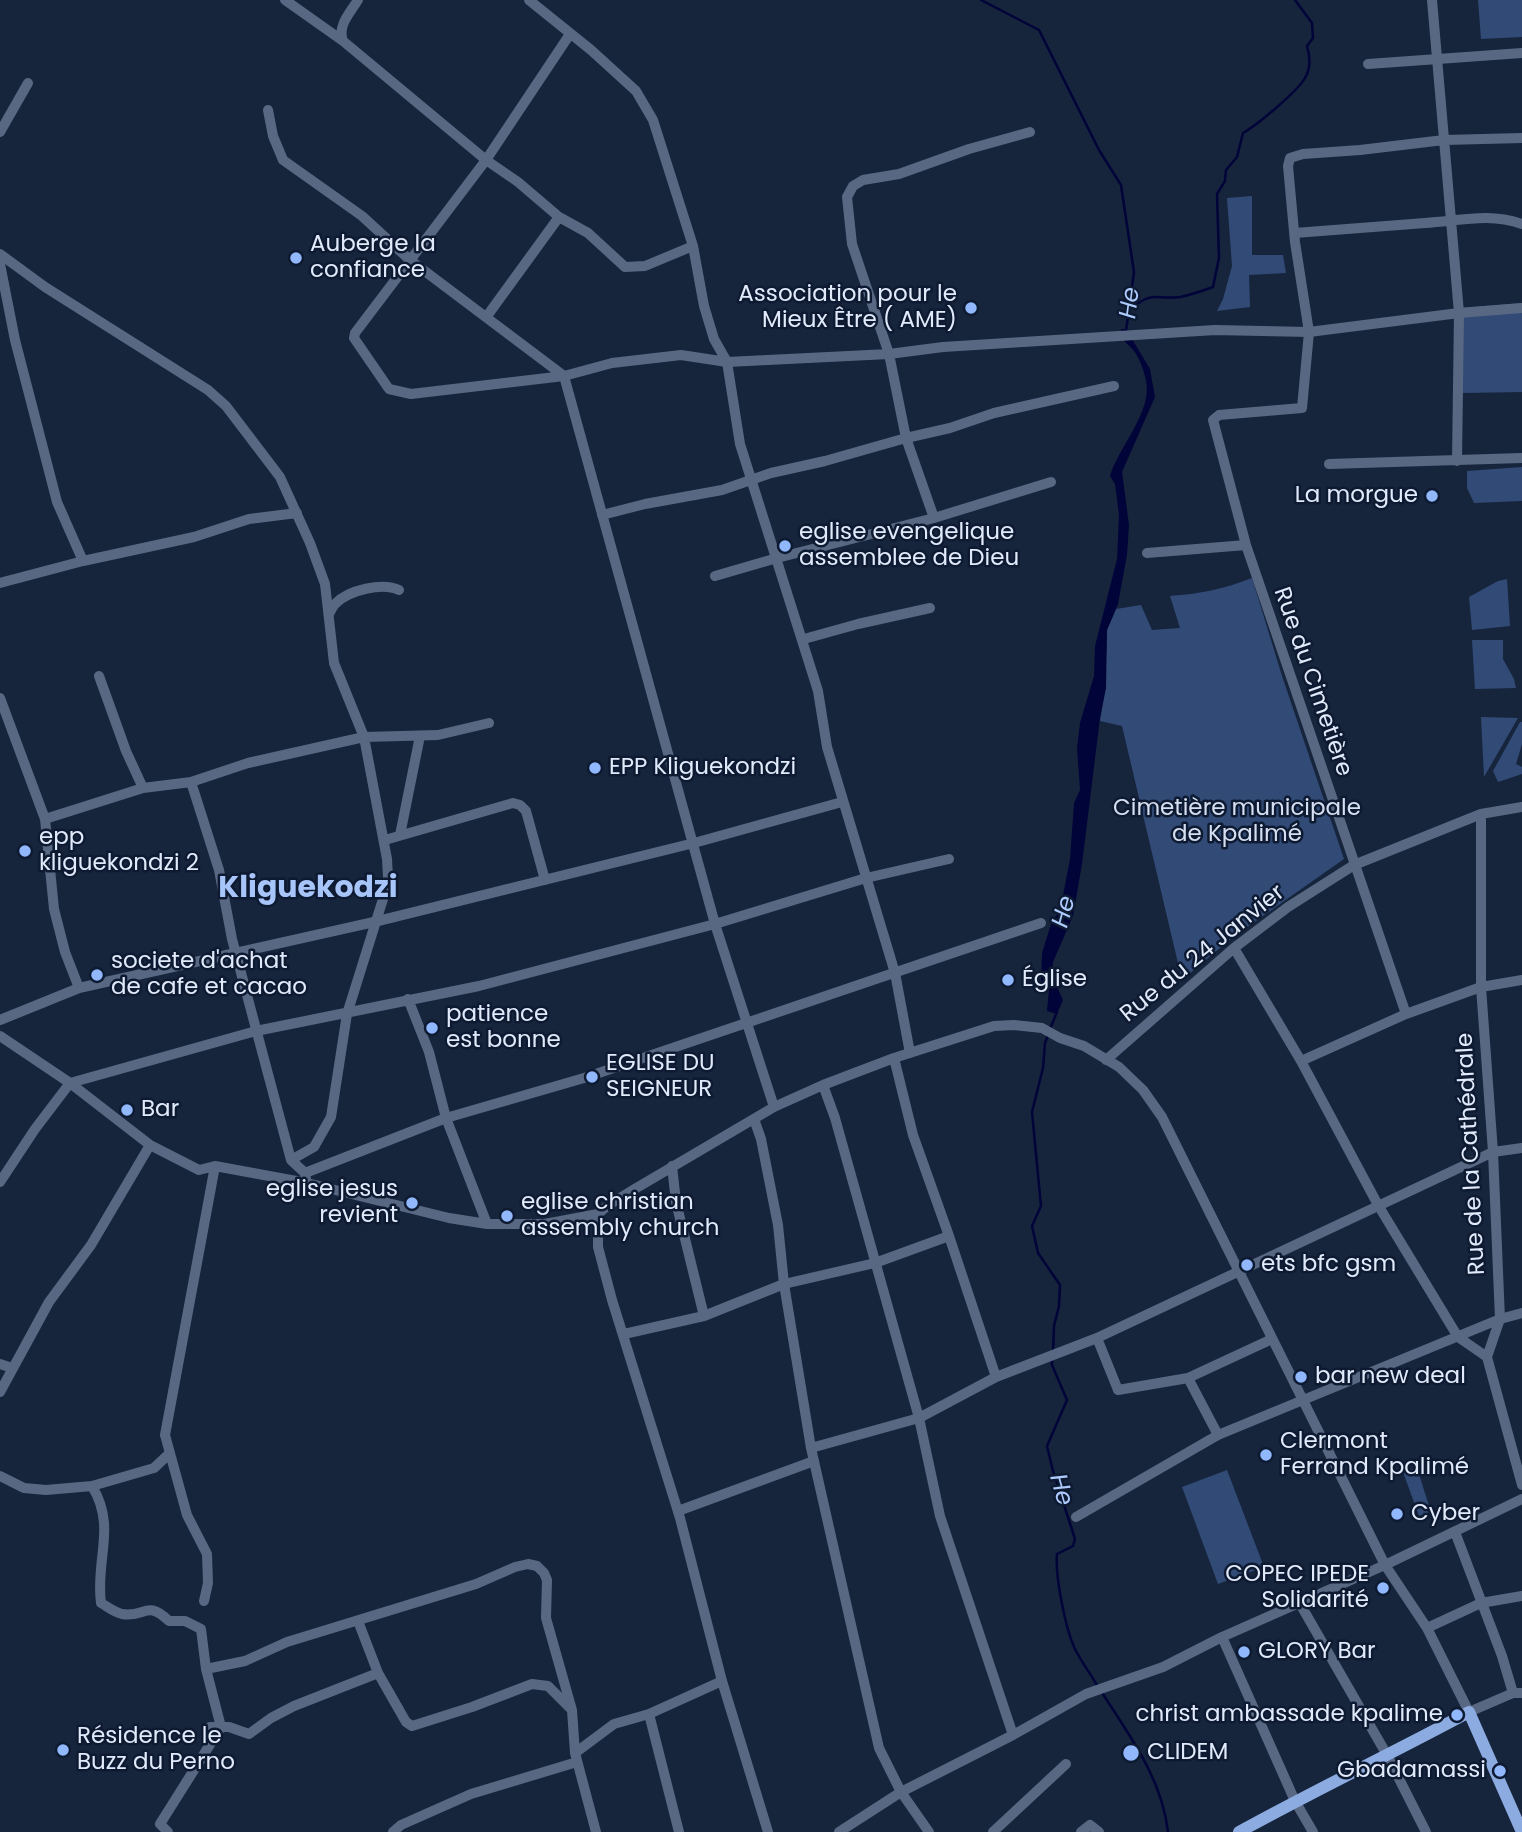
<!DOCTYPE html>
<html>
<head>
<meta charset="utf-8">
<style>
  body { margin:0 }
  canvas { display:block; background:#16243c }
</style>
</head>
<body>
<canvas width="1522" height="1832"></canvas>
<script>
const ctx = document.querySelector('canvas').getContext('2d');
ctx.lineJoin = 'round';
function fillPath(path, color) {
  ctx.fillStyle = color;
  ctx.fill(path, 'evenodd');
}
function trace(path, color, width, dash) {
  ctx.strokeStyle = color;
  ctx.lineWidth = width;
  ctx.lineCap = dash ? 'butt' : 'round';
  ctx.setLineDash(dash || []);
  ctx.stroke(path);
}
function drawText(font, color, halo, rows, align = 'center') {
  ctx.font = font + ' Poppins,sans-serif';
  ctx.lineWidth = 5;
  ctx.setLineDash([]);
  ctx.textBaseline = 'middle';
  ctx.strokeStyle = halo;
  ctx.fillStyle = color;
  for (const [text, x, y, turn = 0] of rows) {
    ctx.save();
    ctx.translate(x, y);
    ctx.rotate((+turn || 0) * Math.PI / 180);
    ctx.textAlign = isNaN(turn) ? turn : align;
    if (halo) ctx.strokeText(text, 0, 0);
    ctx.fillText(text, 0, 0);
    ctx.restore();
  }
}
const green = new Path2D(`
  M1478,0h44v37l-41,2z
  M1252,196v59h31l3,18 -37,2 1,32 -33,4 6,-12 9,-33 -5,-68z
  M1522,303v89l-59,1 -4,-85z
  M1522,467v34l-48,2 -7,-15v-17z
  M1252,578l30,98 62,183 -111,78 -51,43 -60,-254 -22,-5 5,-32 2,-59 9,-21 25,-4 11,25 28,-2 -10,-32c29,-2 54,-7 82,-18z
  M1507,579l3,47 -38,4 -3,-33 29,-16z
  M1472,640h31v19l11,20 2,9 -41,1z
  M1481,717l37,1 -34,59z
  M1520,722h2v22l-6,20 6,3v7l-24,8 -5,-11z
  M1417,1468l14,44 -12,4 -16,-44z
  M1227,1470l37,97 -46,17 -36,-97z`);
const water = new Path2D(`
  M1121,329h5l24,40 5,28 -33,75 7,53 -2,30 -9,49 -11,26 -1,58 -6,30 -18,146 -9,52 -20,46 -1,14 11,24 -6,14 -10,-3 2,-21 -8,-6 1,-31 10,-32 8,-10 10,-52 4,-56 6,-13 -3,-42 3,-25 14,-47 1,-30 22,-87 2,-44 -4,-31 -5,-8c8,-28 43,-65 36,-95 -2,-10 -6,-22 -12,-30 -8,-10 -12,-8 -13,-22z`);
const stream = new Path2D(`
  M981,0l58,30 60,120 22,35 13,87 -8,59
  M1131,308c25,-18 22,-8 49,-11 11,-2 22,-6 33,-10l6,-29 -2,-64 8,-13 1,-11 11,-13 6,-24c14,-8 54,-41 62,-55 6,-10 5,-22 2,-32l6,-8 -1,-15 -17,-23
  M1050,1029l7,-17
  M1048,1035l-3,8 -2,25 -11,44 9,94 -9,20 6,27 22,32 -1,21 -5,20 -1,26
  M1052,1358v7l15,35 -20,46 6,25 22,68 -2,7 -16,8c-2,22 8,72 17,93 6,13 16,26 23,38
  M1101,1691c28,44 61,87 67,141`);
const minor = new Path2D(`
  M285,0l58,41 143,119 32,22 41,35 29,16 37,34 20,-1 48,-20
  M529,0l62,50 45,41 17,29 40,126 11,60 10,33 13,23 162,-8 54,-7 272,-17 94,2 150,-19 63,-5
  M1432,0l27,313 -2,148
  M570,34l-84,126 -131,173 -1,5 35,51 22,5 153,-18 48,-13 69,-8 46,7 13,82 78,247 9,56 68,226 15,80
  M343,41c-6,-15 7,-28 15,-41
  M1368,64l154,-11
  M268,110l5,26 10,24 79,56 48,44 154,116 151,548 59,183
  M0,132l28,-49
  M1295,233c43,-3 87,-7 130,-10 34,-2 64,-11 97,1
  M0,254l45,33 163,103 18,16 54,71 30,66 15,41 9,79 30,74 23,122 1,18 -5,22 -36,115 -16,103 -17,30 -23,13
  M0,264l15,76 42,162 26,59
  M487,316l72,-99
  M1329,464l193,-6
  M602,515l43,-11 77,-14 49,-17 54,-12 81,-23 -17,-84 -37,-110 -5,-47 6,-11 10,-6 36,-6 70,-25 61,-17
  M934,518l-28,-80 44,-10 44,-15 120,-27
  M1147,553l99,-8
  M715,576l62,-18 157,-40 117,-36
  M0,583l83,-22 111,-24 55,-18 48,-6
  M329,614c2,-3 3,-7 6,-10 13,-14 48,-22 64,-14
  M804,639l54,-15 72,-16
  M99,676l27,75 17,37
  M0,698l45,121 9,90 11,43 14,36
  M191,782l28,88 13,69 59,221 14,13 1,6
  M1481,814v173l12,165 7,167 -13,38 35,128
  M45,819l98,-31 48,-6 57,-19 116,-26 74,-2 51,-12
  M400,835l20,-99
  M385,840l128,-37 7,2 6,6 19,69
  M1234,948l67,113 77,144 80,132 29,20
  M408,999l21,53 17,66 41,106
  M1406,1014l-160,-469 -33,-125 6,-5 83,-7 7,-76 -14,-90 -7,-76 2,-8 13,-4 57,-4 84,-10 78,-2
  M0,1020l79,-32 295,-66 320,-79 148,-41
  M0,1036l70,47 80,62 49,25 16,-4 92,17 142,35 38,6h58l53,-10 9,-8 26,-16 141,-83 49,-22 71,-27 100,-32 20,-1 28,3 18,10 24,8 35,21 24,23 19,27 223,448 42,63 42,84 44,-19h9
  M894,1058l19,77 36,101
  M1106,1060l128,-112 54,-41 66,-42 127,-51 41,-7
  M1301,1061l105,-47 75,-27 41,-7
  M823,1085l12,33 84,300 21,98 73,219
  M754,1119l7,20 17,86 6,59 27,164 68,300 22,44 28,40
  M672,1166l4,36 28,114
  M305,1173l141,-55 138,-40 457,-155
  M0,1182l35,-53 35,-46 186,-52 223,-45 236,-62 151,-46 83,-19
  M598,1214v33l14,53 68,218 42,163 46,151
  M624,1334l80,-18 80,-32 91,-21 74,-27 47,141
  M1097,1338l21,52 70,-12 84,-39
  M0,1364l12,4
  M1188,1378l30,57
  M0,1392l49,-90 42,-57 59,-100
  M811,1448l108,-30 77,-41 101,-39 396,-186 29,-4
  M0,1476l24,12 22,2 46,-4 62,-18 16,-15
  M92,1486c25,41 3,74 9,117 7,4 13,9 21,11 24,4 24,-15 47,7h16l16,8 5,40 15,58 -61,97 8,8
  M678,1511l136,-50
  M1076,1517l142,-82 282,-116 22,-6
  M1455,1532l47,124 11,37
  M204,1601l4,-18 -1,-29 -20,-39 -22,-80 50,-269
  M1299,1602l88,153 39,77
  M358,1621l20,52
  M1427,1628l54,-25 41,-7
  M1222,1637l73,164 18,31
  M206,1669l39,-8 42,-19 189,-58 39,-17 13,-3 9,2 7,7 3,7 -1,38 26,92 3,43 21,79
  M649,1714l30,118
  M210,1727h19l20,7 22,-16 23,-12 84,-33 28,49 6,4 60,-19 60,-23 16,2 22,22
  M575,1753l39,-29 35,-10 73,-33
  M393,1832l8,-7 70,-31 106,-32
  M839,1832l62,-40 112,-57 73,-41 77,-27 59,-30 163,-72 137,-66
  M993,1832l73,-68
  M1081,1832l9,-7 9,7`);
const major = new Path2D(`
  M1239,1832c76,-42 154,-79 230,-120l53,120`);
const markers = [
  [296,258,7,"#91b8fd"],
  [971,308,7,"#91b8fd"],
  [1432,496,7,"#91b8fd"],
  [785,546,7,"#91b8fd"],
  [595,768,7,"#91b8fd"],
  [25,851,7,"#91b8fd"],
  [97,975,7,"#91b8fd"],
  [1008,980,7,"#91b8fd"],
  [432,1028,7,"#91b8fd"],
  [592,1077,7,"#91b8fd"],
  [127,1110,7,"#91b8fd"],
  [412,1203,7,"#91b8fd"],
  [507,1216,7,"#91b8fd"],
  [1247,1265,7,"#91b8fd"],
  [1301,1377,7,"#91b8fd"],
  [1266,1455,7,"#91b8fd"],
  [1397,1514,7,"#91b8fd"],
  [1383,1588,7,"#91b8fd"],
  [1244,1652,7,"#91b8fd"],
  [1457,1715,7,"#91b8fd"],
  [63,1750,7,"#91b8fd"],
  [1131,1753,9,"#91b8fd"],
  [1500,1771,7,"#91b8fd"]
];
const poiNames = [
  ["Auberge la",310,245],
  ["confiance",310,271],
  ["Association pour le",957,295,"right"],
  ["Mieux Être ( AME)",957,321,"right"],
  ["La morgue",1418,496,"right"],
  ["eglise evengelique",799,533],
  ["assemblee de Dieu",799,559],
  ["EPP Kliguekondzi",609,768],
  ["epp",39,838],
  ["kliguekondzi 2",39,864],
  ["societe d'achat",111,962],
  ["de cafe et cacao",111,988],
  ["Église",1022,980],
  ["patience",446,1015],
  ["est bonne",446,1041],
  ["EGLISE DU",606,1064],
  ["SEIGNEUR",606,1090],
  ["Bar",141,1110],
  ["eglise jesus",398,1190,"right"],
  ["revient",398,1216,"right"],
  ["eglise christian",521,1203],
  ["assembly church",521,1229],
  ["ets bfc gsm",1261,1265],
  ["bar new deal",1315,1377],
  ["Clermont",1280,1442],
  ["Ferrand Kpalimé",1280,1468],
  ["Cyber",1411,1514],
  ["COPEC IPEDE",1369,1575,"right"],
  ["Solidarité",1369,1601,"right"],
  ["GLORY Bar",1258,1652],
  ["christ ambassade kpalime",1443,1715,"right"],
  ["Résidence le",77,1737],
  ["Buzz du Perno",77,1763],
  ["CLIDEM",1147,1753],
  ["Gbadamassi",1486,1771,"right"]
];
const streetNames = [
  ["Rue du Cimetière",1312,682,71],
  ["Rue du 24 Janvier",1203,954,-39],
  ["Rue de la Cathédrale",1472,1154,-93]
];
const parkNames = [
  ["Cimetière municipale",1237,809],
  ["de Kpalimé",1237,835]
];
const waterNames = [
  ["He",1131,303,-83],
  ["He",1065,912,-75],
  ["He",1060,1490,74]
];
const districtNames = [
  ["Kliguekodzi",308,889]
];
fillPath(green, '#314a76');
fillPath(water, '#000438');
trace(stream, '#000438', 2.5);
trace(minor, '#596882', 10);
trace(major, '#8cabe1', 12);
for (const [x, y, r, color] of markers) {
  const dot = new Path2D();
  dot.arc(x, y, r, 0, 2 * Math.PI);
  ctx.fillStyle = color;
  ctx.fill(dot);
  trace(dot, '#0d1a31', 2.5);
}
drawText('23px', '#e1eafb', '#0d1a31', poiNames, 'left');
drawText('23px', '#e1eafb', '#0d1a31', streetNames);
drawText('23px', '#d5dff1', '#0d1a31', parkNames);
drawText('italic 24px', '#aecbfe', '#0d1a31', waterNames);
drawText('bold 30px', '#a7c5f9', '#0d1a31', districtNames);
</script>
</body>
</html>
